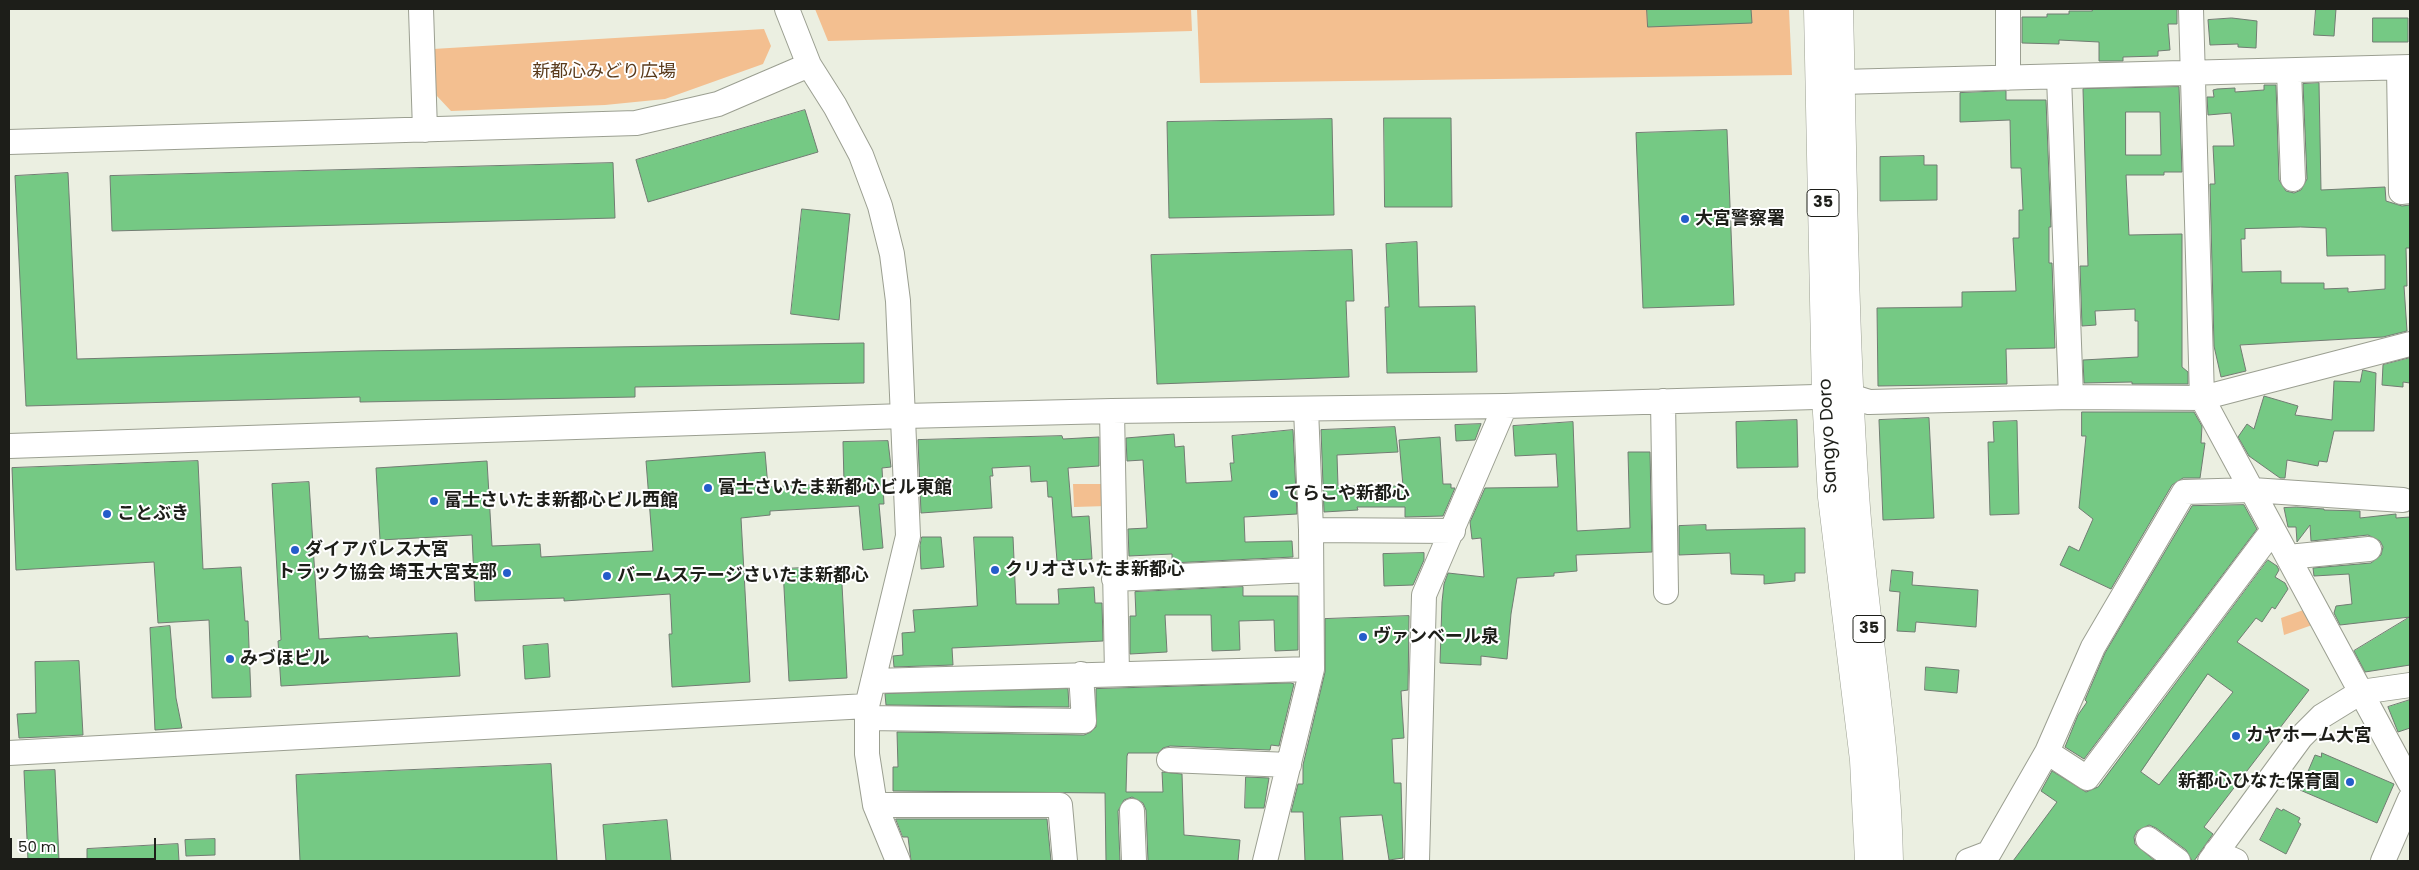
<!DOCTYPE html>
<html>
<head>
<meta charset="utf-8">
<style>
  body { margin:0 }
  #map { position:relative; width:2419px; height:870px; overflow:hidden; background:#ebefe1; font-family:Poppins,sans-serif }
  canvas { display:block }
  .frame { position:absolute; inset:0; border:10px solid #1d1e19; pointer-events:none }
  .scale { position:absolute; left:10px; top:838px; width:146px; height:22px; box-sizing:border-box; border:2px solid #1d1e19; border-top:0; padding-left:6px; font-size:15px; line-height:18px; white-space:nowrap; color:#1d1e19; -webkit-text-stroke:4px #fff; paint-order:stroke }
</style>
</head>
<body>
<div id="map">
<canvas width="2419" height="870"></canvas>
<div class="frame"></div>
<div class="scale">50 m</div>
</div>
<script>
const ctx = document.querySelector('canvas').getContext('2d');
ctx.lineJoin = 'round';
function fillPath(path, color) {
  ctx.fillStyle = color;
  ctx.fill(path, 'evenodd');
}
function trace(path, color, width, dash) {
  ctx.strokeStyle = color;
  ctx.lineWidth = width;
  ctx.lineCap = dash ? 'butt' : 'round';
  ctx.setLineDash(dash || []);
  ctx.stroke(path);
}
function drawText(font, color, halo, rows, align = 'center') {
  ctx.font = font + ' Poppins,"Noto Sans JP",sans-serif';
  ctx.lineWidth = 4;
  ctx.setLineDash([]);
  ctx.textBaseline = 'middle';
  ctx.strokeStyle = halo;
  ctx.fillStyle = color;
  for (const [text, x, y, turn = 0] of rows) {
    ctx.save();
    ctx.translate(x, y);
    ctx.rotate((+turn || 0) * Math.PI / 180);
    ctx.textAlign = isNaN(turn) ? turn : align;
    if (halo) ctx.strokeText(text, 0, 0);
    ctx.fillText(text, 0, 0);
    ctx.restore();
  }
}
const green = new Path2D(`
  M815,9h376l1,22 -364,10z
  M1197,9h592l3,66 -592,8z
  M764,29l7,17 -8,18 -98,35 -60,6 -154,6 -15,-16 -3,-46z
  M1073,484h33l1,22 -33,1z
  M2309,608l6,16 -31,11 -3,-17z`);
const building = new Path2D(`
  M1647,9h104l1,14 -104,4z
  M2092,9h85v15h-9l2,26 -12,1v5l-35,1v4h-24v-19l-40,-2v4l-37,-1v-26h25v-3h22v-3h23z
  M2316,9h20l-2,27 -20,-1z
  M2232,18l25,3 -1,27 -18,-1v-3l-28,1 -2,-25z
  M2373,18h35v24h-35z
  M2319,83l2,107 64,-3 1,14 16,5 8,-1v43h-4l1,38h-3l3,45 -24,6 -143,8 6,26 -25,6 -7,-31 -4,-162h5l-2,-38h21l-3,-33 -23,2 -1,-18h7l-1,-7 4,-1 18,-1v4l29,-2v-5h12l3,95 7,11 8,2 7,-3 6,-11 -4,-95zM2301,227l25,1 1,28 58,-1v34l-37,3v-4l-24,1v-6h-43v-12l-39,1 -1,-33h4v-10z
  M2179,87l3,85h-18v3h-38l3,60 53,-1v133l6,5v12h-56v-2l-48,1 -1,-23 55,-3v-36h-3v-12l-40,2 1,14 -14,1 -2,-60h8l-5,-177zM2126,112h34l1,43h-35z
  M2006,91v9h40l5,127h-2v36h3l3,85 -49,1 1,35 -129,2 -1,-78 85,-1v-15l54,-1 -3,-53h6v-28h4l-2,-42h-10l-1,-48 -50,2v-29z
  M805,110l13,42 -170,50 -12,-42z
  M1384,118h67l1,89h-67z
  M1332,119l2,96 -165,3 -2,-96z
  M1727,130l7,175 -91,3 -7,-175z
  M1924,156v9h13v35l-57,1v-44z
  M613,163l2,55 -503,13 -2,-55z
  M68,173l9,186 282,-8 505,-8v40l-229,4v10l-275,5v-5l-334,9 -11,-230z
  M802,209l48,5 -11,106 -48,-6z
  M1417,242l2,65 56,-1 2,66 -90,1 -2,-66h4l-3,-63z
  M1352,250l2,51h-8l3,76 -192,7 -6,-129z
  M2410,358v25l-7,-1v5l-21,-2 1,-20z
  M2363,370l13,3 -2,58h-40l-7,31 -8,-1 -1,5 -31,-6 -2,18h-5l-31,-22 -11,-19 9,-13 7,5 10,-33 34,10 -3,9 37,5 2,-39 26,1z
  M2082,412h112l8,14 -1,17h4l-5,35h-17l-11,7 -61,104 -51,-24 9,-19 10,5 14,-32 -14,-11 7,-72h-4z
  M1929,418l5,100 -51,2 -4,-100z
  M1797,420l1,47 -61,1 -1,-46z
  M2017,421l2,93 -29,1 -2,-73h6l-1,-20z
  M1573,422l4,109 53,-3 -2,-76h22l2,100 -76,3 1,16 -23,2v3l-37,2 -6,36 -4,45 -26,-3v9l-41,-2 2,-61 2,-18 4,-11 36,4 -3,-39 -9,1 -2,-17 15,-34 73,-1 -2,-33 -41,2 -2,-30z
  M1481,424l-6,16 -19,1 -1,-16z
  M1395,427l3,25 -61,3 1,31h65l-4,-46 41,-3 3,47h8v4h4l-12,28 -38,1v-10h-48l1,3 -34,2 -3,-82z
  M1293,430l4,84 -53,3 1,25 47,-1 1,16 -121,6v-9l-43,2 -1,-27 19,-1 -4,-68 -16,1 -1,-23 48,-4 1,13 9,-1 2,37 46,-2 -2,-18h4l-2,-27z
  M1062,436l1,3 36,-2v29l-31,2 4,49 17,-1 3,43 -35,2 -5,-64h-4l-1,-16 -16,1 -1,-16 -38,2 1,8h-3l2,32 -71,5 -3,-73z
  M888,441l3,26 -9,1 2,36h-5l4,44 -20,2 -4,-44 -89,5v4l-29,3 9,164 -78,5 -3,-53h3l-2,-40 -106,7v-3l-89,3 -3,-66 -92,5 -4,-72 111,-7 5,85 48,-2 1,13 112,-6 -7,-90 119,-9 3,35 76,-4 -1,-41z
  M198,461l5,108 38,-2 4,54h3l3,76 -39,1 -3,-78 -51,3 -4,-61 -138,8 -4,-102z
  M309,482l10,157 49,-3 1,2 88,-5 3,43 -179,10 -3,-45 3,-1 -9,-156z
  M2244,505l13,24 -173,230 -19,-12 13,-32 9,-13 -2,-2 20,-47 87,-147z
  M2297,507l27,2v1l36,1v7l36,-4v4l14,-1v100l-70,8 -6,-12 2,-7 16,-2 -3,-30 -35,2 -1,-8 58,-5 10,-8 2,-8 -3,-6 -12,-6 -57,6 -1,-16 -13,17 -1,-15h-8l-4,-19z
  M1706,525v5l99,-2v45h-10v8l-31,3v-9l-33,-1 -1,-21 -51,2v-29z
  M922,537h19l3,30 -23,2 -1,-23z
  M974,537h39l3,67h43l-1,-15 36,-2 1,16h7l1,38 -151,7 1,17 -59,2 -1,-11 10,-1 -1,-22 13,-1 -2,-22 64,-4z
  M1424,553v7l-11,25 -29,1 -1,-32z
  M2268,560l9,6 2,4 -4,7 10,6 3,6 -13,20 -3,-2 -10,15 -6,-4 -19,24 72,48 -105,137 9,7 -19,27h-2l-6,-11 -30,-22 -7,-3 -12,6 -3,6 1,7 20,17h-142l44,-59 -16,-11 11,-20 34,21 12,-5zM2208,674l25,18 -74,93 -18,-13z
  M841,566l6,112 -58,3 -6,-112z
  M1892,570l21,2 -1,13 66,5 -2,37 -60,-5 -1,10 -18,-1 3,-39 -10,-1z
  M1243,587v9h55v54l-23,1 -1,-31 -35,1 1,29 -28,1 -1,-36h-46l2,37 -37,2v-38h6l-1,-24z
  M1409,616l-1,74 -7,1 3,47 -12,1 2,44h7l2,75 -14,2 -7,-45 -42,2 3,44h-38l-2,-49h-12l7,-28h5v-19l22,-93v-53z
  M2410,617v48l-45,7 -11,-21z
  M170,626l6,72 6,30 -27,2 -5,-102z
  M548,644l2,33 -25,2 -2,-33z
  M79,661l4,74 -64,3 -2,-24 19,-1 -1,-51z
  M1926,667l33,3 -2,23 -32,-3z
  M1291,683l3,1 -15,62 -8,-1 -1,5 -100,-4 -7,2 -5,5h-30l-1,3 -1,36h37l-1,-20 20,2 2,61 56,5 -2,21h-90l-2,-51 -3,-7 -11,-6 -8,3 -6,11 2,50h-14l-1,-68 -212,-2v-24h5l-1,-35 187,3 7,-3 5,-5v-38z
  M1068,689l1,18 -183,-2 -1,-11z
  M2410,700v28l-12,4 -10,-25z
  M2322,753l72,31 -17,39 -77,-33 15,-35 6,2z
  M551,764l6,97h-257l-4,-86z
  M55,770l4,91h-31l-4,-90z
  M1246,777l23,1 -5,30h-19z
  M2277,808l5,3 1,-2 17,9 -2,4 3,2 -15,30 -26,-14z
  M896,819h151l4,42h-140l-3,-24h-5z
  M667,820l4,41h-65l-3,-36z
  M215,839v16l-29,1 -1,-16z
  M178,844l1,17h-92v-12z`);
const minor = new Path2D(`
  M421,9l4,121
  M787,9l22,56 26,41 26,49 19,51 12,48 6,47 10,235 -41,170v48l8,51 23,56
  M2191,9l11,389 208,385
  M2399,68l2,124 9,-1
  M2289,71l4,108
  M2059,77l12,320
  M2008,78v-69
  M1841,82l569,-15
  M9,142l627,-19 82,-19 91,-39
  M1663,401l3,191
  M1112,411l5,263
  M9,446l895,-30 208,-5 393,-5 345,-10 19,6 202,-5 131,1 208,-54
  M1311,530l142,1
  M2288,557l81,-8
  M1114,579l197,-9
  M873,681l439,-12
  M867,718l217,3 -3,-47
  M2047,752l40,26 186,-248
  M9,753l858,-47
  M1169,760l120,5
  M875,805h185l5,56
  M1132,811l2,50
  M2148,839l30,22
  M2216,852l20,9
  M1265,861l47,-192 -1,-139 -5,-121
  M1417,861l7,-266 81,-189
  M1968,861l21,-8 58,-101 46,-105 91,-155 68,-2 151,10
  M2210,861l91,-124 21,-21 39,-24 49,-7
  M2383,861l27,-62`);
const major = new Path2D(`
  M1818,9l8,387 6,101 32,263 5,101
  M1839,9c4,161 5,323 16,485 8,123 32,244 34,367`);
const markers = [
  [1685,219,5,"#255dca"],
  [708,488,5,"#255dca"],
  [1274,494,5,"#255dca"],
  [434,501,5,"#255dca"],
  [107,514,5,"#255dca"],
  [295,550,5,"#255dca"],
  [995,570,5,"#255dca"],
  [507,573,5,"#255dca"],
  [607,576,5,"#255dca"],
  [1363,637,5,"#255dca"],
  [230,659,5,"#255dca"],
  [2236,736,5,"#255dca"],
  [2350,782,5,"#255dca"]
];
const shields = [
  [1823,203,32],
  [1869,629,32]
];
const shieldNames = [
  ["35",1823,203],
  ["35",1869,629]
];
const parkNames = [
  ["新都心みどり広場",604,72]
];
const poiNames = [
  ["大宮警察署",1695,219],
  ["富士さいたま新都心ビル東館",718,488],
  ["てらこや新都心",1284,494],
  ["富士さいたま新都心ビル西館",444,501],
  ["ことぶき",117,514],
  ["ダイアパレス大宮",305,550],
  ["クリオさいたま新都心",1005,570],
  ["トラック協会 埼玉大宮支部",497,573,"right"],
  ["バームステージさいたま新都心",617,576],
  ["ヴァンベール泉",1373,637],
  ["みづほビル",240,659],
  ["カヤホーム大宮",2246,736],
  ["新都心ひなた保育園",2340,782,"right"]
];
const streetNames = [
  ["Sangyo Doro",1829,436,-93]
];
fillPath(green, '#f3bf90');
fillPath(building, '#75c984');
trace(building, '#717c72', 1);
trace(minor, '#9b9f91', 26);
trace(major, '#9b9f91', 29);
trace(minor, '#fff', 24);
trace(major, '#fff', 28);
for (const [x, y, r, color] of markers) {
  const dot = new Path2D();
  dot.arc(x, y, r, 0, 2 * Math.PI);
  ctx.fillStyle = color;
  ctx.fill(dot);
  trace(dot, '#fff', 2);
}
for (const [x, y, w] of shields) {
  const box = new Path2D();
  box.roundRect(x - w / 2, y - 13.5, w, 27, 4);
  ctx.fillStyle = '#fff';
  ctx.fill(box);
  trace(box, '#1d1e19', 1);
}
drawText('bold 16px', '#1d1e19', null, shieldNames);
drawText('18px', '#5a3b1c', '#fff', parkNames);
drawText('bold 18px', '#1d1e19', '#fff', poiNames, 'left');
drawText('18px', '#1d1e19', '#fff', streetNames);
</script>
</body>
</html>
